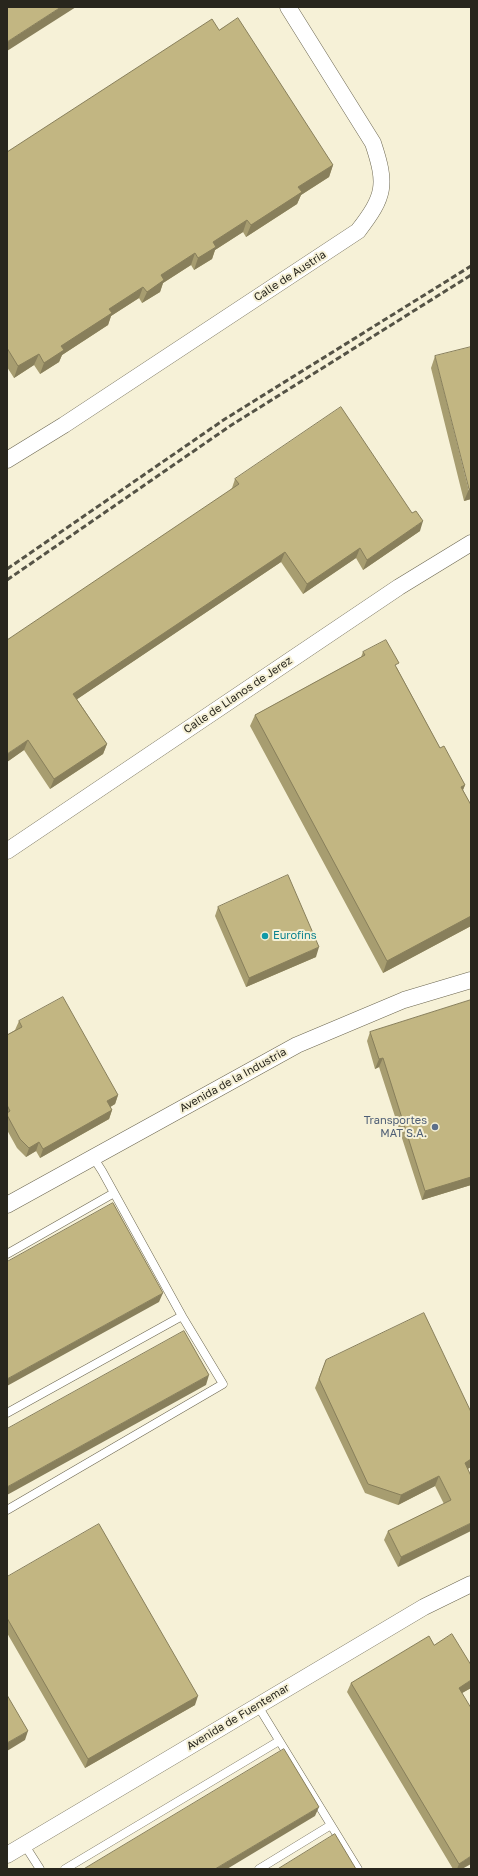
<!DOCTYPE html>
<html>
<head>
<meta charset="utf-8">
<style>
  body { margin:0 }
  #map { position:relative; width:478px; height:1876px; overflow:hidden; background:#f6f1d7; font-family:"Golos Text",sans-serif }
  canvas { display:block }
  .frame { position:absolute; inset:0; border:8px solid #28261d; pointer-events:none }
</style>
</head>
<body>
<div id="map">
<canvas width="478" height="1876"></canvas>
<div class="frame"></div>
</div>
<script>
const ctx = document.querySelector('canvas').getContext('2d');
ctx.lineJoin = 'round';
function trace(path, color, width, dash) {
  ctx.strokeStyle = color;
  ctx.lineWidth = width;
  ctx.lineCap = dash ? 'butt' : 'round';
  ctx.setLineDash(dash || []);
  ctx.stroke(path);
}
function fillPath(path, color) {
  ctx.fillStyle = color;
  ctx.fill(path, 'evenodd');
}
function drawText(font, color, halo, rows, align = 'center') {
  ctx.font = font + ' "Golos Text",sans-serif';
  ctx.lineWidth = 4;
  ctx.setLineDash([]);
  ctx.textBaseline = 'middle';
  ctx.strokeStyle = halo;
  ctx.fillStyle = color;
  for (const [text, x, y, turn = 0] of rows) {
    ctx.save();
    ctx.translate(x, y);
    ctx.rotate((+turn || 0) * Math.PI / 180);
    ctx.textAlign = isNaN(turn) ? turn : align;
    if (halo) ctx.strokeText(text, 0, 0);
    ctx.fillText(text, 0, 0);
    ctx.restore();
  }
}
const lane = new Path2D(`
  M7,1254l107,-61
  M7,1413l175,-97 -80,-145 -9,-14
  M7,1510l216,-126 -41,-68
  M258,1706l100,163
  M24,1844l16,25
  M65,1869l214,-128
  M259,1869l72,-44`);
const street = new Path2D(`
  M7,460l57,-35 294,-194c27,-35 29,-46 15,-88l-85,-136
  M7,851l392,-264 72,-44
  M7,1205l290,-160 107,-45 67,-20
  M7,1855l417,-248 47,-23`);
const rail = new Path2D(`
  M7,569l218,-150 246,-153
  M7,580l223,-154 241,-151`);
const wall = new Path2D(`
  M219,30l114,135 -4,12 -28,18 -4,9 -51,33 -3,-5 -28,18 -3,9 -18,11 -3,-5 -28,18 -3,9 -18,11 -3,-5 -28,18 -3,9 -46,30 -3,7 -19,12 -6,-9 -20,13 -7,-11v-215z
  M435,356l36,143 -7,2 -33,-133z
  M235,479l185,52 -57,39 -7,-12 -53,36 -22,-32 -204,137 30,45 -4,10 -53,35 -26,-39 -17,12 225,-274z
  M363,652l34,16 43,80 25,37 -2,5 8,15v121l-88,47 -133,-247 5,-11 106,-58z
  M218,907l98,50 -70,30 -31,-71z
  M471,1000v185l-49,15 -43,-133 -4,2 -8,-28 3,-9z
  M19,1021l99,74 -3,9 -5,3 2,3 -3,9 -69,39 -4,-7 -10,6 -9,-9 -10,-18v-95l8,-5z
  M326,1360l145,52v55l-3,2 3,7 -73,91 -14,-27 4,-9 56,-27 -9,-18 -37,19 -33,-12 -50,-105z
  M7,1577l188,128 -110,63 -78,-135z
  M434,1645l37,43 -9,5v176h-9l-106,-177 4,-9z`);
const shadedWall = new Path2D(`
  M61,7h15l-69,44v-9z
  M333,165l-4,12 -28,18 -4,9 -51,33 5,-12 47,-38z
  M247,220l-4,12 -28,18 -3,9 -18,11 4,-12 15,-16z
  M195,253l-4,12 -28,18 -3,9 -18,11 5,-11 14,-17z
  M143,287l-4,11 -28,18 -3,9 -46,30 -3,7 -19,12 4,-11 17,-17 48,-37z
  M39,354l-5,11 -20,13 4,-12z
  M469,489h2v10l-7,2z
  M423,521l-3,10 -57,39 4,-10z
  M360,548l-4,10 -53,36 4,-10z
  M285,552l-4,10 -211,142 3,-10z
  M28,740l-4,10 -17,12v-8z
  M107,744l-4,10 -53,35 4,-10z
  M465,785l-5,12 1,-10z
  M471,916v10l-88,47 4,-12z
  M319,947l-3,10 -70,30 3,-9z
  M383,1058l-4,9 -4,2 4,-10z
  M118,1095l-3,9 -11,7 3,-10z
  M112,1110l-3,9 -69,39 3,-9z
  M39,1142l-3,9 -10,6 3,-9z
  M471,1177v8l-49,15 3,-9z
  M163,1293l-4,9 -152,84v-7z
  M209,1375l-3,10 -199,110v-8z
  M471,1459v8l-10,5 4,-9z
  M439,1476l-4,10 -37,19 3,-10z
  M471,1523v8l-73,36 3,-10z
  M471,1680v8l-16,9 4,-9z
  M198,1696l-3,9 -110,63 3,-9z
  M28,1731l-3,9 -18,11v-8z
  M319,1807l-4,9 -88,53h-12z
  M471,1856v8l-9,5h-5l2,-5z`);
const building = new Path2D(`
  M7,7h54l-54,35z
  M238,18l95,147 -35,22 4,5 -51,33 -4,-5 -34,22 3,5 -18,11 -3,-5 -34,22 3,5 -17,12 -4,-5 -34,22 3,4 -51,33 3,4 -20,13 -5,-9 -21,12 -11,-18v-196l205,-133 7,11z
  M471,347v142h-2l-34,-133z
  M341,407l71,106 4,-2 7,10 -56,39 -7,-12 -53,36 -22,-32 -212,142 34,50 -53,35 -26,-39 -21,14v-114l232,-156 -4,-5z
  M386,640l13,23 -4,2 45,83 4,-2 21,39 -4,2 10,18v111l-84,45 -132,-246 110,-60 -2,-3z
  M288,875l31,72 -70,31 -31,-71z
  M63,997l55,98 -11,6 5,9 -69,39 -4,-7 -10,6 -9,-9 -13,-24v-2l3,-2 -3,-6v-70l15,-8 -3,-6z
  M471,1000v177l-46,14 -42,-133 -4,1 -9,-27z
  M113,1203l50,90 -156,86v-117z
  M424,1313l47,99v47l-6,4 6,13v47l-70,34 -13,-26 63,-31 -12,-24 -38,19 -33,-11 -49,-105 7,-19z
  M184,1331l25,44 -202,112v-58z
  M99,1524l99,172 -110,63 -81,-141v-41z
  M452,1634l19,31v15l-12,8 12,20v148l-12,8 -108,-181 78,-47 5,9z
  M7,1695l21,36 -21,12z
  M284,1749l35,58 -104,62h-131z
  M335,1834l21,35h-78z`);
const markers = [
  [265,936,4,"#0f9aa8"],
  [435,1127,4,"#5c6f8a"]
];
const streetNames = [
  ["Calle de Austria",290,276,-33],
  ["Calle de Llanos de Jerez",238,695,-34],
  ["Avenida de la Industria",233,1080,-29],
  ["Avenida de Fuentemar",238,1717,-31]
];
const cultureNames = [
  ["Eurofins",273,936]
];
const serviceNames = [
  ["Transportes",427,1121],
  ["MAT S.A.",427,1134]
];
trace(lane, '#6b6650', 9);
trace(street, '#6b6650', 17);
trace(lane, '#fff', 8);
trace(street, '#fff', 16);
trace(rail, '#555346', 3, [6, 3]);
fillPath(wall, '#a79d70');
fillPath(shadedWall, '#887f5b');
fillPath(building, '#c2b682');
trace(building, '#887f5b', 1);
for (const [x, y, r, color] of markers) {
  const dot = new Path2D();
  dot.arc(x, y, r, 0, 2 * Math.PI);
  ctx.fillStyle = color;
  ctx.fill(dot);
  trace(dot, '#f6f1d7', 1.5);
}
drawText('11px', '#28261d', '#f6f1d7', streetNames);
drawText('11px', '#0d838f', '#f6f1d7', cultureNames, 'left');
drawText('11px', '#4e5e75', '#f6f1d7', serviceNames, 'right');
</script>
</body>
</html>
